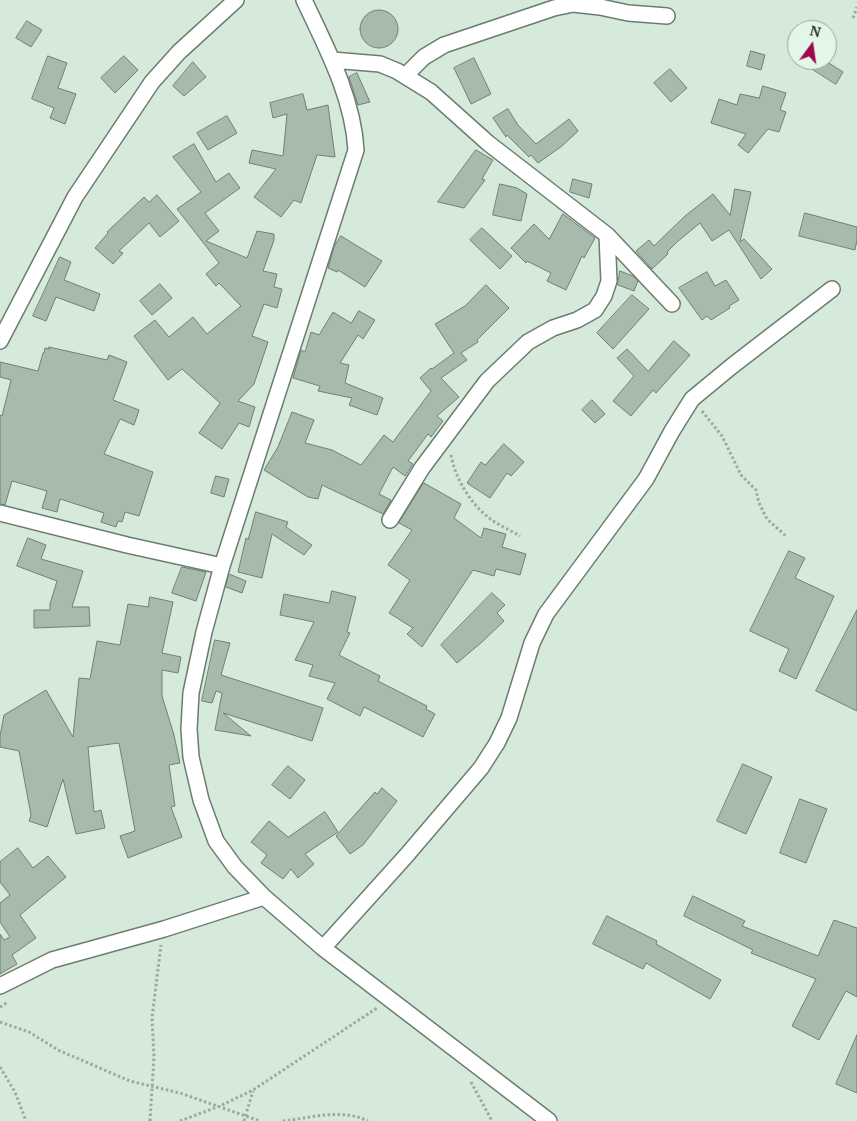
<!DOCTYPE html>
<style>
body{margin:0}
#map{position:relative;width:857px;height:1121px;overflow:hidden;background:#d6eadb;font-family:"PT Serif",serif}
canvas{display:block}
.north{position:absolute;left:787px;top:20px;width:50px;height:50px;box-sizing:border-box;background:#e3f7e8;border:1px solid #97a59a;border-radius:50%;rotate:14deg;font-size:14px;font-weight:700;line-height:20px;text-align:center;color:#242b26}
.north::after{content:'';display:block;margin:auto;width:18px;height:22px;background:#a0084d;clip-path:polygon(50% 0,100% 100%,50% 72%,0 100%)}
</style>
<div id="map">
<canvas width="857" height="1121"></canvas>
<div class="north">N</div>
</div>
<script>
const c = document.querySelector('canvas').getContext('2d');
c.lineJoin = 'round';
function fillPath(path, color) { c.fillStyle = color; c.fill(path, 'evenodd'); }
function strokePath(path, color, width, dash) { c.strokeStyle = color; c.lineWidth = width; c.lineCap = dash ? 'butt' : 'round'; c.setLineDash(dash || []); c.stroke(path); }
const building = new Path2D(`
 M360 29a19 19 0 1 1 38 0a19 19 0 1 1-38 0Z
 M 27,21 L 42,30 L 31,47 L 16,38 Z
 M 751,51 L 765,55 L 761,70 L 747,66 Z
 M 48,56 L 67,63 L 58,88 L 76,94 L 65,124 L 50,118 L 54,108 L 32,99 Z
 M 124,56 L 138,70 L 115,93 L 101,78 Z
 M 474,58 L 491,94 L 471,104 L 454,68 Z
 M 798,60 L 824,60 L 843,72 L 836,84 Z
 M 193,62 L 206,77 L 184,96 L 173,86 Z
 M 670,69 L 687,88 L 671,102 L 654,83 Z
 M 357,73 L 370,102 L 358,105 L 349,77 Z
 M 763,86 L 786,93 L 780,110 L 786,112 L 779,132 L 768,129 L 748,153 L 738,145 L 746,134 L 711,123 L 719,99 L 737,105 L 740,94 L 759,98 Z
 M 303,94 L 307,110 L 328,105 L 335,157 L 317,155 L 301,203 L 294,200 L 281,217 L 254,197 L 276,169 L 249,163 L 252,150 L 283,156 L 287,114 L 273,118 L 270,103 Z
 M 508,109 L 518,125 L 536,144 L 569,119 L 578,131 L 562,146 L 538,163 L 531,155 L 529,157 L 507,135 L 506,137 L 493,118 Z
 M 227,116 L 237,133 L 208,150 L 197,133 Z
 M 194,144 L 216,182 L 229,173 L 240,188 L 205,213 L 219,231 L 206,241 L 247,258 L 257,231 L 274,234 L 274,240 L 263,271 L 277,274 L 274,287 L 282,289 L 277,308 L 264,304 L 252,336 L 268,342 L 254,384 L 238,401 L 255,407 L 249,427 L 239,423 L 222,449 L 199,433 L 220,403 L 182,369 L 168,380 L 134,336 L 155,320 L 169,337 L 193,317 L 207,334 L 241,306 L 219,283 L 216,286 L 206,274 L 219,263 L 177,209 L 201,192 L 173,157 Z
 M 476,150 L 493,160 L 482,179 L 485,180 L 464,208 L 438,202 Z
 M 573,179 L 592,184 L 589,198 L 570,192 Z
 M 500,184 L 517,188 L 527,194 L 521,221 L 493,215 Z
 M 735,189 L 751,192 L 740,242 L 744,239 L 772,269 L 761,279 L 729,230 L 712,241 L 700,223 L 677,242 L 667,252 L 668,254 L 652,269 L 636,251 L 649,240 L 654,246 L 685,216 L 713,194 L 730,215 Z
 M 157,195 L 179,221 L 160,237 L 149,223 L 119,251 L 123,253 L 113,264 L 95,248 L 108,233 L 107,232 L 144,197 L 149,202 Z
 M 805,213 L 857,227 L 857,240 L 855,250 L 799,236 Z
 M 563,214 L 595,238 L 584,258 L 582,256 L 566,290 L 547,281 L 551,273 L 527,261 L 526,263 L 511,248 L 534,224 L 549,239 Z
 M 482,228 L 512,256 L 500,269 L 470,240 Z
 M 341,236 L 382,261 L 365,287 L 338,270 L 337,272 L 328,268 L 334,247 Z
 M 60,257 L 71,262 L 64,280 L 100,294 L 94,311 L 56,297 L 46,321 L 33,316 Z
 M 620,271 L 633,276 L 638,281 L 634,291 L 618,285 Z
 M 707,272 L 715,286 L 726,280 L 739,300 L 729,306 L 730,308 L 711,320 L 707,316 L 702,320 L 679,288 Z
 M 160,284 L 172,298 L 152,315 L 140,301 Z
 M 486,285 L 509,308 L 477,340 L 478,342 L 461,353 L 467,360 L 441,378 L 459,397 L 437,416 L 443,421 L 431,437 L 428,434 L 408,461 L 413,464 L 405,476 L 393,467 L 379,494 L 391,500 L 383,514 L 322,485 L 318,499 L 308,497 L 264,470 L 278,447 L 292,412 L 314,420 L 305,443 L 332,450 L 361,465 L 384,435 L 393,442 L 431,391 L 420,378 L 431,368 L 432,369 L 454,353 L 435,324 L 465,306 Z
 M 632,295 L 649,309 L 613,349 L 597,333 Z
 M 359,311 L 375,320 L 363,339 L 358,335 L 340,363 L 349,365 L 345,383 L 383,398 L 377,415 L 349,405 L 352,398 L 318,391 L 320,386 L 293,378 L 301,350 L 305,352 L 311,332 L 319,335 L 333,312 L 351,323 Z
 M 674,341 L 690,355 L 656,393 L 653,390 L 631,416 L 613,401 L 634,376 L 617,358 L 627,349 L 648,371 Z
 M 49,347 L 107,360 L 109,355 L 127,362 L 113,400 L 139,410 L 134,425 L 120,419 L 104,454 L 153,472 L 139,516 L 125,512 L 122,522 L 118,521 L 116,527 L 101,522 L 104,513 L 60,499 L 57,512 L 42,508 L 47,491 L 12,481 L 5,505 L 0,504 L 0,415 L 2,416 L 11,380 L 0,377 L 0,362 L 38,371 L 43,353 L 44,353 L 45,348 L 49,349 Z
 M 592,400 L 605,414 L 595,423 L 582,410 Z
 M 504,444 L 524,462 L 511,476 L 507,473 L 490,498 L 467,483 L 481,462 L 485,465 Z
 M 216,476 L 229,479 L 224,497 L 211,493 Z
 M 424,483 L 461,504 L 454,518 L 481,538 L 484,528 L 506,534 L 502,547 L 526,554 L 520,575 L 496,569 L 494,576 L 473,570 L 422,647 L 407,634 L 413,628 L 389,613 L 410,580 L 388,565 L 412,530 L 399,523 Z
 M 256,512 L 288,522 L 286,527 L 312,545 L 304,555 L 272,534 L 262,578 L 238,572 L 246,538 L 248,539 Z
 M 28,538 L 46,545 L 41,559 L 83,571 L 72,607 L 89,607 L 90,626 L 34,628 L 34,610 L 50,610 L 50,604 L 57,581 L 17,566 Z
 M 789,551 L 805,558 L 795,578 L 834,596 L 796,679 L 779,671 L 789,649 L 750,631 Z
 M 182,567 L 206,572 L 196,601 L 172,593 Z
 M 229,574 L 246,581 L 242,593 L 226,587 Z
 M 332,591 L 356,597 L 347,632 L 350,633 L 339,655 L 380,676 L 378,681 L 427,706 L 426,709 L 435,714 L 423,737 L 364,707 L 360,716 L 327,699 L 335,683 L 309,676 L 313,665 L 295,660 L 314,622 L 280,615 L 284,594 L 329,603 Z
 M 492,593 L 505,605 L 497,613 L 504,621 L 482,642 L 457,663 L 441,645 Z
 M 150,597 L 173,602 L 162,653 L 181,657 L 178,673 L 162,670 L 162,696 L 174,735 L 180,763 L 169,765 L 175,806 L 171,807 L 182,837 L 128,858 L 120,836 L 135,831 L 119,743 L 88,747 L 94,812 L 101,810 L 105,828 L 76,834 L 63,779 L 47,827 L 29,821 L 31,815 L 19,751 L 0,747 L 0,736 L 4,715 L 46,690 L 73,737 L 79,678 L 90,679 L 97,641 L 120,645 L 128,604 L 148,607 Z
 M 857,610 L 857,711 L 816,691 Z
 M 215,640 L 230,643 L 221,675 L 323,708 L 312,741 L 223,713 L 251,736 L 215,730 L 222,693 L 216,691 L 212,703 L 202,701 Z
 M 743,764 L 772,777 L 746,834 L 717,821 Z
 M 288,766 L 305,780 L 290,799 L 272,785 Z
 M 382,788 L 397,801 L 363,845 L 350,854 L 336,836 L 375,792 L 377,794 Z
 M 800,799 L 827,809 L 806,863 L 780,853 Z
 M 325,812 L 338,832 L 305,854 L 314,864 L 298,878 L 291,869 L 283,879 L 261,863 L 267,855 L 251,842 L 269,821 L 288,837 Z
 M 18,848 L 33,868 L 48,856 L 66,877 L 20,915 L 36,938 L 12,955 L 17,964 L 0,974 L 0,934 L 4,940 L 10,937 L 0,922 L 0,903 L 10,895 L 0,882 L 0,862 Z
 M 693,896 L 745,921 L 742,926 L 818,956 L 834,920 L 857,928 L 857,997 L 846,991 L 819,1040 L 792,1026 L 816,979 L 751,953 L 753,950 L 684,916 Z
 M 607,916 L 657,941 L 656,944 L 721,980 L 710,999 L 646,963 L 643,969 L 593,944 Z
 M 857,1035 L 857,1093 L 836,1084 Z`);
fillPath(building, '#a7baab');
strokePath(building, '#6f8173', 1);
const street = new Path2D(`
 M 304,0 C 326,47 353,97 356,150 L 222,566 L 204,632 L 191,693 L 189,729 L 191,757 L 201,800 L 216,841 L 235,867 L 264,897 L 323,948 L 549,1121
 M 332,60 L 380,64 L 397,71 L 431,92 L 488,143 L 607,235 L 609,281 L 604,296 L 595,310 L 577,320 L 553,328 L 528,342 L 487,381 L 422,468 L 390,520
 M 405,76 L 424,57 L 444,45 L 554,8 L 573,4 L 600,7 L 628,13 L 667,16
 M 607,235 L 672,304
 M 0,341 L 75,197 L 152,82 L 179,52 L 236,0
 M 0,513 L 127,545 L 222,566
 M 323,948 L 406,856 L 481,768 L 497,743 L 509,718 L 532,643 L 546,614 L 646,479 L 672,431 L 692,399 L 732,366 L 832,289
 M 0,986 L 52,960 L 164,929 L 264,897`);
strokePath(street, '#6c7d70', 18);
strokePath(new Path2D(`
 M 853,18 L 857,7
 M 702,411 L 722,436 L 741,475 L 756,490 L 759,503 L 767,519 L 787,537
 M 451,455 C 455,478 470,503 489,518 C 498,525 510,530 520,536
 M 0,1007 L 8,1002
 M 0,1022 L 29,1032 L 58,1050 L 130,1081 L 180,1093 L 260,1121
 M 0,1067 L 15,1092 L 26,1121
 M 471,1082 L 492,1121
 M 150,1121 L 154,1057 L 152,1018 L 161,945
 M 180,1121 L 220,1106 L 253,1090 L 377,1008
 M 244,1121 L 253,1091
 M 283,1121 C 310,1118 342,1108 368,1121`), '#9aaa9e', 3, [2.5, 2.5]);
strokePath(street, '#fff', 15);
</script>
